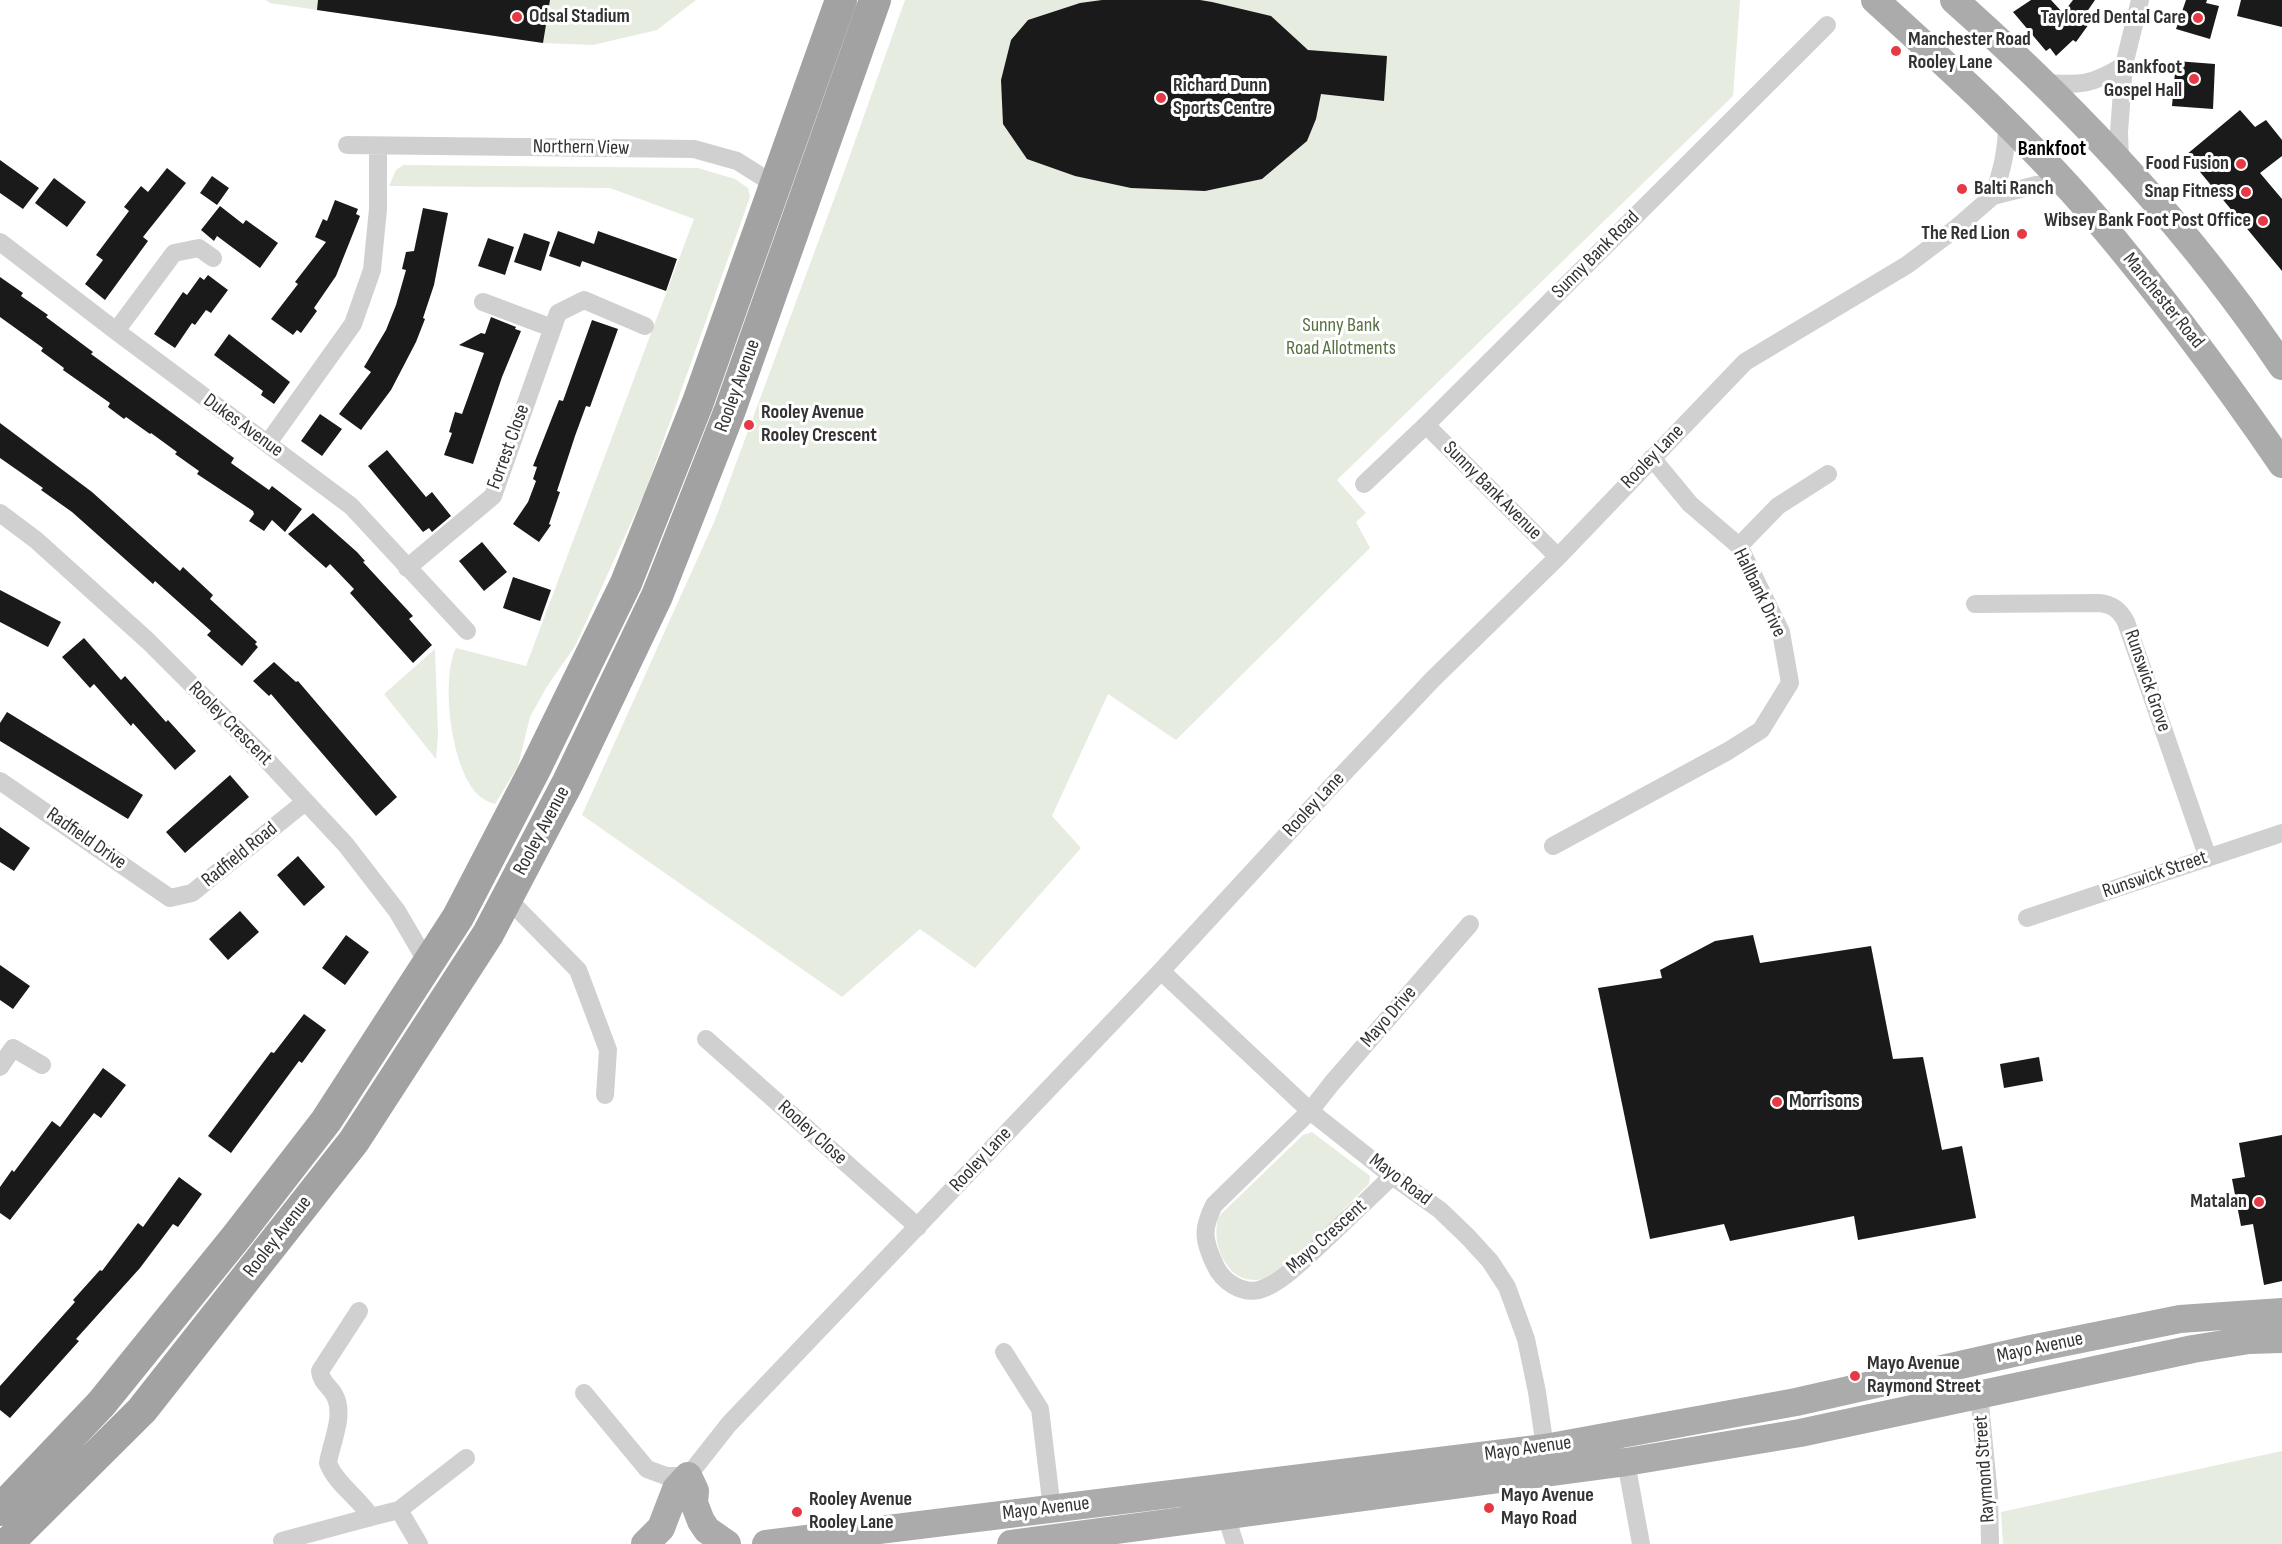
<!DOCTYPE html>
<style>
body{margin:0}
canvas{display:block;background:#fff}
</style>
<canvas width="2282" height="1544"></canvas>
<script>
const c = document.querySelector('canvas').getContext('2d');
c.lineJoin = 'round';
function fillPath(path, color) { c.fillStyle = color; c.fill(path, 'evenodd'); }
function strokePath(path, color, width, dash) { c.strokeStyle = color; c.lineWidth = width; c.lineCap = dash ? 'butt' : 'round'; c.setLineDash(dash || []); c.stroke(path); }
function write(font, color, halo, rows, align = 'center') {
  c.font = font + ' "Sofia Sans Condensed",sans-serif'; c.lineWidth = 6; c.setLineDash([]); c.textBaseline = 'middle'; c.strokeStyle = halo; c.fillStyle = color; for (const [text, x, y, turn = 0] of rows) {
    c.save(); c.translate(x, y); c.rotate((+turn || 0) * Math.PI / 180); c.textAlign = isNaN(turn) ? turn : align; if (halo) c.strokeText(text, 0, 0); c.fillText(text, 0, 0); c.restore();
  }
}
fillPath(new Path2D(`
 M 266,0 L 696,0 L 657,30 L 593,45 L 543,43 L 270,3 Z
 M 905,0 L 1740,0 L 1733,96 L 1337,480 L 1366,513 L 1356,522 L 1370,548 L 1176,740 L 1108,694 L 1052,816 L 1081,848 L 975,968 L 920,929 L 842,997 L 582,815 L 715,520 L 843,175 Z
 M 403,165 L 698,168 L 735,179 L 748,188 L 750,197 L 645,492 L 575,646 L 546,688 L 530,717 L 518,766 L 495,804 C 491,803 486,801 482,798 C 451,776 440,679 456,648 L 526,666 L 694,219 L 610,188 L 389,186 L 396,170 Z
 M 435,649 L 438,735 L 436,759 L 384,694 Z
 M 1312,1132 L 1370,1176 L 1369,1184 C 1349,1204 1330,1223 1310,1243 C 1298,1254 1287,1268 1272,1276 C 1258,1283 1240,1281 1230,1269 C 1217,1253 1214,1237 1218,1217 L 1303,1135 Z
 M 2282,1451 L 2282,1544 L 2003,1544 L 2001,1512 Z`), '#e6ecdf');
fillPath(new Path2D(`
 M 318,0 L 550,0 L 543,43 L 317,10 Z
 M 1102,0 L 1200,0 L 1212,2 L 1271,16 L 1308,50 L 1387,56 L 1384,101 L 1321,94 L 1316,119 L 1307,141 L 1262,179 L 1205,191 L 1131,188 L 1075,176 L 1027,159 L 1003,124 L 1001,80 L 1011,40 L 1028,20 L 1080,3 Z
 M 2031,0 L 2051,0 L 2063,13 L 2073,0 L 2095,0 L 2082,19 L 2089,24 L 2076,42 L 2073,40 L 2056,56 L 2050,48 L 2046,51 L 2013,12 Z
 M 2186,0 L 2207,0 L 2206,3 L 2219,6 L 2210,39 L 2176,29 Z
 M 2241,0 L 2282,0 L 2282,27 L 2237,16 Z
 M 2176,61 L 2215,64 L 2213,109 L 2172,106 Z
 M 2240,110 L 2255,127 L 2266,120 L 2282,140 L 2282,156 L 2260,173 L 2282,199 L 2282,271 L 2186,155 Z
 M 0,160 L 39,188 L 23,209 L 0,193 Z
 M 167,168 L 186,183 L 143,237 L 148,241 L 105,300 L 85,284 L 103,260 L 96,255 L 129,211 L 124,207 L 141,186 L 148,192 Z
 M 212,176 L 229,188 L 217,205 L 200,193 Z
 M 54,178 L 86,202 L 67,227 L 35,203 Z
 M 335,200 L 358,209 L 356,214 L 360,216 L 336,276 L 314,308 L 317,311 L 301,333 L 297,330 L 293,335 L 271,319 L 298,284 L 295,282 L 326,242 L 315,237 L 323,219 L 327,221 Z
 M 220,206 L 243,224 L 246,220 L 278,243 L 260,268 L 217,236 L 214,241 L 201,230 Z
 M 423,208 L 448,213 L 434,285 L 423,318 L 425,319 L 416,342 L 391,390 L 361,430 L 339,414 L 371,372 L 364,367 L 386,330 L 396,305 L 406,270 L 402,269 L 406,252 L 414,251 Z
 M 558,231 L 594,244 L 598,231 L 677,259 L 666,291 L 582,261 L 580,267 L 549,256 Z
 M 524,233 L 550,242 L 541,271 L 514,262 Z
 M 488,238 L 514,247 L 505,275 L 478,266 Z
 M 208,275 L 228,290 L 211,313 L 206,310 L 195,325 L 192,323 L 175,348 L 154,334 L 183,292 L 187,295 L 200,277 L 204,280 Z
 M 0,277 L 23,293 L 21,296 L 48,315 L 46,317 L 93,352 L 91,354 L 234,458 L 231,463 L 269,490 L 272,486 L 302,509 L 285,532 L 272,520 L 264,531 L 249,521 L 254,514 L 253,511 L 197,474 L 199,471 L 175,454 L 177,452 L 151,433 L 150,434 L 126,417 L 124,419 L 108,407 L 110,403 L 63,370 L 64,368 L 41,351 L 43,348 L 0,317 Z
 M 491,317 L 516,327 L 515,329 L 521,331 L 502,377 L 473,464 L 444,455 L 452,433 L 449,432 L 455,412 L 462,414 L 484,353 L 459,345 L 481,333 L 485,334 Z
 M 592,320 L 618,329 L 590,407 L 586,406 L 575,436 L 557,491 L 560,492 L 549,524 L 551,525 L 539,542 L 513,524 L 528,502 L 536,481 L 533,479 L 537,467 L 533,466 L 559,400 L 563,401 Z
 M 229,334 L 290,382 L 274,404 L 261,395 L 263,391 L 214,355 Z
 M 320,414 L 342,429 L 322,456 L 301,441 Z
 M 0,423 L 92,492 L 180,571 L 183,567 L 213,595 L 210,599 L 257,642 L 255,644 L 258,647 L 242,666 L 207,635 L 211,631 L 155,581 L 153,584 L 72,512 L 41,490 L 43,488 L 0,458 Z
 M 387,450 L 426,497 L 432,492 L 451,516 L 432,532 L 429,528 L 423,532 L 368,466 Z
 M 313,513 L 357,552 L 365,561 L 363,562 L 413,616 L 409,619 L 432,645 L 413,663 L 350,593 L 354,589 L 330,564 L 326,568 L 288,534 Z
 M 482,542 L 507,572 L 484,591 L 459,561 Z
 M 513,577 L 551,590 L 540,621 L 503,608 Z
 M 0,590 L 61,622 L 48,647 L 0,622 Z
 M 84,638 L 121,680 L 125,676 L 166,722 L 168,720 L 196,751 L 175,770 L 133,723 L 131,726 L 94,684 L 90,688 L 62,657 Z
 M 274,662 L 296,682 L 298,681 L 397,797 L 376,816 L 271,694 L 269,696 L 253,681 Z
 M 7,712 L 143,795 L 128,819 L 0,741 L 0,723 Z
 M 230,775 L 249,797 L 185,853 L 166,832 Z
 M 0,827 L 30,848 L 14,871 L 0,862 Z
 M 298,856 L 325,887 L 304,906 L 277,875 Z
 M 240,911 L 259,932 L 228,960 L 209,939 Z
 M 346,935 L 369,952 L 345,985 L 322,968 Z
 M 1753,935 L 1760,963 L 1871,946 L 1893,1059 L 1923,1057 L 1942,1150 L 1962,1146 L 1976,1218 L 1858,1240 L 1854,1216 L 1730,1241 L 1724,1224 L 1650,1239 L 1598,988 L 1662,978 L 1660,970 L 1715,941 Z
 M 0,965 L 30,986 L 13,1009 L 0,1000 Z
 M 304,1014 L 326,1030 L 302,1063 L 299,1061 L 231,1153 L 208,1136 L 271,1052 L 274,1053 Z
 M 2039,1057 L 2043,1081 L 2004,1088 L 2000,1064 Z
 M 103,1068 L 126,1085 L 101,1118 L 94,1113 L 10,1220 L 0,1213 L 0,1187 L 12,1170 L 14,1172 L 52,1121 L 60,1127 Z
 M 2282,1135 L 2282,1281 L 2264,1285 L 2253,1224 L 2241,1226 L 2232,1179 L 2245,1177 L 2239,1143 Z
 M 179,1177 L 202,1194 L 178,1227 L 173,1224 L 140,1268 L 76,1339 L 79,1341 L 10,1418 L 0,1410 L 0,1386 L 75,1302 L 73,1300 L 100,1270 L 102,1271 L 138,1223 L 143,1227 Z`), '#1a1a1a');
strokePath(new Path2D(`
 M 2042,83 C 2080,85 2091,86 2124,65
 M 347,145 L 694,149 L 737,161 L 775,185
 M 2120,162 L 2119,132 L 2124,65 L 2140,0
 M 1993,196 C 2002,171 2007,150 2007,123
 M 0,242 L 116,331 L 351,506 L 467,631
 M 483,302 L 552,328
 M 116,331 L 174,253 L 199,248 L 213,258
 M 1426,425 L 1558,557
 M 268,443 L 353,324 L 372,270 L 378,209 L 378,146
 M 1364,484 L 1426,425 L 1827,25
 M 0,513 L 36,540 L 148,641 L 265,758 L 346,845 L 397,911 L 428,964
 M 1739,546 L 1778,506 L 1828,474
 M 407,568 L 493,496 L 558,313 L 584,300 L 645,326
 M 1975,604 L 2099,603 C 2112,604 2120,610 2126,622 L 2208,858
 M 0,781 L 170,898 L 192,893 L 305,802
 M 1553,846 L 1728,751 L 1761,730 L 1790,683 L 1781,632 L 1739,546 L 1690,504 L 1652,458
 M 507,898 L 578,970 L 608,1050 L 605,1095
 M 2027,918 L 2282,833
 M 1161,971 L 1310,1111 L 1392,1176 L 1440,1210 L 1468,1237 L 1490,1261 L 1507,1287 L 1526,1339 L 1537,1392 L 1545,1448
 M 706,1039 L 918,1227
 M 0,1067 L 13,1048 L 42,1065
 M 1392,1176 C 1369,1199 1345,1221 1322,1243 C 1305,1258 1281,1284 1259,1290 C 1241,1294 1222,1281 1215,1265 C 1203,1240 1202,1229 1214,1205 L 1310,1111 L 1332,1083 L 1470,924
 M 359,1311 L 320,1371 C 321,1383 330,1386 335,1396 C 345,1416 331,1443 328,1463 C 336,1484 359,1498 371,1517 L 399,1510 L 419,1544
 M 1004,1352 L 1040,1409 L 1052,1509
 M 584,1393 L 647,1469 L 666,1476 L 688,1476 L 729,1424 L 1161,971 L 1325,793 L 1433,679 L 1558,557 L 1745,362 L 1907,265 L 1955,229 L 1993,196 L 2036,185 L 2064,184
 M 1979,1394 L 1989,1496 L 1990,1544
 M 1626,1462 L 1641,1544
 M 399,1510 L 466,1458
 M 1226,1516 L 1235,1544
 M 282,1541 L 371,1517`), '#d0d0d0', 18);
strokePath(new Path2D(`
 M 1875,0 C 1951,69 2028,139 2095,217 C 2162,296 2223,378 2282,464
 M 1954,0 C 2076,108 2191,230 2282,366
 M 645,1544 L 661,1528 L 676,1489 L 688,1476 L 695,1491 L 694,1503 L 701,1521 L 707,1530 L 727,1544
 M 766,1544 L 1545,1448 L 1796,1402 L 2031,1349 L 2180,1319 L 2282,1312
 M 1011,1544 L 1626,1462 L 1800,1433 L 2193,1349 L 2249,1340 L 2282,1339`), '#ababab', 28);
strokePath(new Path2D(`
 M 0,1510 L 101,1404 L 237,1236 L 326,1121 L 458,917 L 536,767 L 626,583 L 698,402 L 841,0
 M 7,1544 L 142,1410 L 354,1141 L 488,934 L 568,782 L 657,596 L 730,410 L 875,0`), '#a2a2a2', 32);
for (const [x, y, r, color] of [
 [517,17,6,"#e63946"],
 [2198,18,6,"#e63946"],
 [1896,51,6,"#e63946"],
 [2194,79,6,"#e63946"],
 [1161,98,6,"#e63946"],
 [2241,164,6,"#e63946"],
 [1962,189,6,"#e63946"],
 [2246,192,6,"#e63946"],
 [2263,221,6,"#e63946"],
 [2022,234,6,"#e63946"],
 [749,425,6,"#e63946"],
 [1777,1102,6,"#e63946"],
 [2259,1202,6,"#e63946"],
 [1855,1376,6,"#e63946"],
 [1489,1508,6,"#e63946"],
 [797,1512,6,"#e63946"]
]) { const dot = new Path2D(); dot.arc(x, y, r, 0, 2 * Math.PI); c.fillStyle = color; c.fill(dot); strokePath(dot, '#fff', 2); }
write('bold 20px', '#333', '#fff', [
 ["Odsal Stadium",529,17],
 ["Taylored Dental Care",2186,18,"right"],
 ["Manchester Road",1908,40],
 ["Rooley Lane",1908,63],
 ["Bankfoot",2182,68,"right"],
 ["Gospel Hall",2182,91,"right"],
 ["Richard Dunn",1173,86],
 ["Sports Centre",1173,109],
 ["Food Fusion",2229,164,"right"],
 ["Balti Ranch",1974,189],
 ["Snap Fitness",2234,192,"right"],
 ["Wibsey Bank Foot Post Office",2251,221,"right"],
 ["The Red Lion",2010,234,"right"],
 ["Rooley Avenue",761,413],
 ["Rooley Crescent",761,436],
 ["Morrisons",1789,1102],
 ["Matalan",2247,1202,"right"],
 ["Mayo Avenue",1867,1364],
 ["Raymond Street",1867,1387],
 ["Mayo Avenue",1501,1496],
 ["Mayo Road",1501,1519],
 ["Rooley Avenue",809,1500],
 ["Rooley Lane",809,1523]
], 'left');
write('20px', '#333', '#fff', [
 ["Northern View",581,148,1],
 ["Sunny Bank Road",1596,255,-45],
 ["Manchester Road",2163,301,51],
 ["Rooley Avenue",738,386,-70],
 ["Dukes Avenue",243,426,36],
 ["Forrest Close",509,447,-70],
 ["Rooley Lane",1653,457,-46],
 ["Sunny Bank Avenue",1492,491,45],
 ["Hallbank Drive",1759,593,64],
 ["Runswick Grove",2147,681,71],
 ["Rooley Crescent",230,724,45],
 ["Rooley Lane",1314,805,-47],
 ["Rooley Avenue",542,831,-62],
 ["Radfield Drive",86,839,35],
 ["Radfield Road",240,855,-39],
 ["Runswick Street",2155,875,-19],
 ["Mayo Drive",1389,1017,-49],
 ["Rooley Close",812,1133,42],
 ["Rooley Lane",981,1160,-47],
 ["Mayo Road",1400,1180,37],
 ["Rooley Avenue",278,1237,-52],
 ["Mayo Crescent",1327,1237,-42],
 ["Mayo Avenue",2040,1348,-12],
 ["Mayo Avenue",1528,1449,-8],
 ["Raymond Street",1985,1469,-94],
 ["Mayo Avenue",1046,1509,-7]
]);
write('20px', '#56703f', '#fff', [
 ["Sunny Bank",1341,326],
 ["Road Allotments",1341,349]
]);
write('bold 21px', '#000', '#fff', [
 ["Bankfoot",2052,150]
]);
</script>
